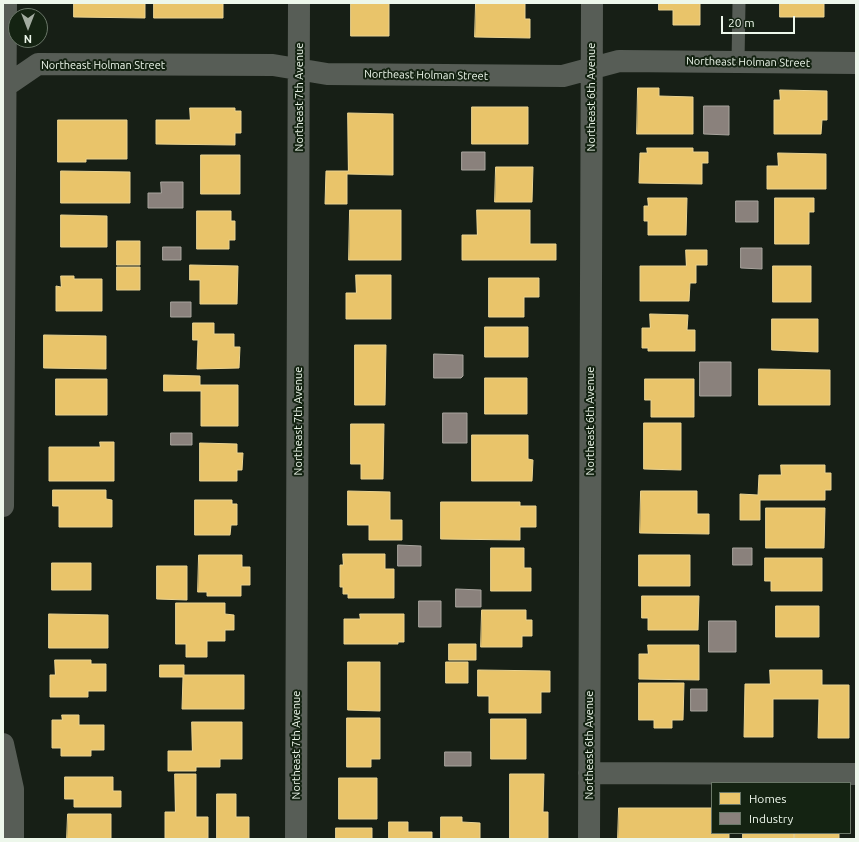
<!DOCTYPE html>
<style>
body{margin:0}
#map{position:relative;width:859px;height:842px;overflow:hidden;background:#171f16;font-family:Ubuntu,sans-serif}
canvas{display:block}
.frame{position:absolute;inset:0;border:4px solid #edf7eb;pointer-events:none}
.legend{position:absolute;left:711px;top:782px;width:140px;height:52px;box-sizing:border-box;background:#142312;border:1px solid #6b7869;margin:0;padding:5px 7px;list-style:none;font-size:12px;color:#edf7eb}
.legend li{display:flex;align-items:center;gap:8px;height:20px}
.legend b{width:20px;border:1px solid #6b7869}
.north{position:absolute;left:8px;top:8px;width:40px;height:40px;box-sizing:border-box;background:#142312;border:1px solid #6b7869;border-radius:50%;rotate:180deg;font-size:11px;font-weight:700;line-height:16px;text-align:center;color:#edf7eb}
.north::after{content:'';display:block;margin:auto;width:14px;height:18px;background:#a2aba0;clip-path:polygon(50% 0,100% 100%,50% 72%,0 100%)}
.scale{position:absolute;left:721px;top:16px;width:74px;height:18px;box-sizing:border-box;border:2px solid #edf7eb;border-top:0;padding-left:5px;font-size:12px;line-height:14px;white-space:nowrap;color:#edf7eb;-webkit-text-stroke:3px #142312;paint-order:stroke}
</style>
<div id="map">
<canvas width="859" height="842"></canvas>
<div class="frame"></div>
<ul class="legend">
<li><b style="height:11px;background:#e9c46a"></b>Homes</li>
<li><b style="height:11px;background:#8a817c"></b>Industry</li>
</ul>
<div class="north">N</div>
<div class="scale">20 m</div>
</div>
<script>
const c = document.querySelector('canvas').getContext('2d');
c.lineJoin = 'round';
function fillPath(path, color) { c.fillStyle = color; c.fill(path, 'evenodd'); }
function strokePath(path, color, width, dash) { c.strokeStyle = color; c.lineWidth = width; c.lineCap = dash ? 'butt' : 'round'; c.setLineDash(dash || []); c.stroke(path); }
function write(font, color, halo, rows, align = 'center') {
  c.font = font + ' Ubuntu,sans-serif'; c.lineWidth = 4; c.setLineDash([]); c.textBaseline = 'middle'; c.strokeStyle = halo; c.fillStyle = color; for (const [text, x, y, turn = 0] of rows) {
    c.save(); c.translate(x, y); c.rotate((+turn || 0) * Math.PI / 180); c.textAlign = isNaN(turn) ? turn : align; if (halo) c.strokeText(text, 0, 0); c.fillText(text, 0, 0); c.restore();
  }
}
const homes = new Path2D(`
 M 74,3 L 145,3 L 145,18 L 74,17 Z
 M 154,3 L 223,3 L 223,18 L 154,18 Z
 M 351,3 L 389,3 L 389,36 L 351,36 Z
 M 476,3 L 525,3 L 525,19 L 530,19 L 530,38 L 475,37 Z
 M 659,3 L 700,3 L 700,25 L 673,25 L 673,10 L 659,10 Z
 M 780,3 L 824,3 L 824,17 L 780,17 Z
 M 638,88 L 659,88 L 659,96 L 693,97 L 693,134 L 637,134 Z
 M 780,90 L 827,91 L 827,120 L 822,120 L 821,134 L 774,134 L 774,100 L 780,100 Z
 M 472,107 L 528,107 L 528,144 L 472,144 Z
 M 190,108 L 235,108 L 235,111 L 241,111 L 241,133 L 235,133 L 235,145 L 156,144 L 156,120 L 190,120 Z
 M 348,113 L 393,114 L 393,175 L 347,174 L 347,204 L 325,204 L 326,171 L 348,171 Z
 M 58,120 L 127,120 L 127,159 L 86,159 L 86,162 L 58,162 Z
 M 647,148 L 693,148 L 693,152 L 708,152 L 708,163 L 702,163 L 702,184 L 639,183 L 640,153 L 647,153 Z
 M 778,153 L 826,154 L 826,189 L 767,189 L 767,166 L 778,166 Z
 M 201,155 L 240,155 L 240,194 L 201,194 Z
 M 496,167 L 533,167 L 532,202 L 495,202 Z
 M 61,171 L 130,172 L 130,203 L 61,203 Z
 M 648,198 L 687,198 L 686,235 L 648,235 L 648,221 L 644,221 L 644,206 L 648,206 Z
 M 775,198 L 814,198 L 814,212 L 809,212 L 809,244 L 775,244 Z
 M 350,210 L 401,210 L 401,260 L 349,260 Z
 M 477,210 L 530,210 L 530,244 L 556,244 L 556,260 L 462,260 L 462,235 L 477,235 Z
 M 197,211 L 231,211 L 231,221 L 235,221 L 235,240 L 229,240 L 229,249 L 197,249 Z
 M 61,215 L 107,216 L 107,247 L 61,247 Z
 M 117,241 L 140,241 L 140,265 L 117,265 Z
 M 686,250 L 707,250 L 707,265 L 696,265 L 696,283 L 690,283 L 689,301 L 640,301 L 640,266 L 686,266 Z
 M 190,265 L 238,266 L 237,304 L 200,304 L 200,280 L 190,280 Z
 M 773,266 L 811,266 L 811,302 L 773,302 Z
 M 117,267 L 140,267 L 140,290 L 117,290 Z
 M 356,275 L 391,275 L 391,319 L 346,319 L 346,293 L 356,293 Z
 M 61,276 L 74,276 L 74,279 L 102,279 L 102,311 L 56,311 L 56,286 L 61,287 Z
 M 489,278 L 539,278 L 539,297 L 524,297 L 524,317 L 489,317 Z
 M 650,314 L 688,315 L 687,330 L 695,330 L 695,351 L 648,351 L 648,348 L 642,348 L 642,328 L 650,328 Z
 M 772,319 L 818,319 L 818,352 L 772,350 Z
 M 193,323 L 214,323 L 214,334 L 234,334 L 234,347 L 240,347 L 239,368 L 197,369 L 198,340 L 193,340 Z
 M 485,327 L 528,327 L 528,357 L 485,357 Z
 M 44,335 L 106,336 L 106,369 L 44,368 Z
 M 355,345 L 386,345 L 385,405 L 355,405 Z
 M 759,369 L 830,370 L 830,405 L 759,405 Z
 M 164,375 L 200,376 L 200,385 L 238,385 L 238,426 L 201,426 L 201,391 L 164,391 Z
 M 485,378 L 527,378 L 527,414 L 485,414 Z
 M 56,379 L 107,379 L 107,415 L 56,415 Z
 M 645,379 L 694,379 L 694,417 L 651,417 L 651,400 L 645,400 Z
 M 644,423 L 681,423 L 681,470 L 644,469 Z
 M 351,424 L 384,424 L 383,479 L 361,479 L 361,464 L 351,464 Z
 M 472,435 L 528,435 L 528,459 L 533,460 L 532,481 L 472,481 Z
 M 100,442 L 114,442 L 114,481 L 49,481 L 49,447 L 100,447 Z
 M 200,443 L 237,444 L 237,453 L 243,453 L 242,470 L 237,470 L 237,481 L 200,481 Z
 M 781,465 L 825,465 L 825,473 L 831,473 L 831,490 L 825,490 L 825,500 L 760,500 L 760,520 L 740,520 L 740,494 L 758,495 L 759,475 L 781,475 Z
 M 53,490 L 106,490 L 106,499 L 112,500 L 112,527 L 59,527 L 59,506 L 53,506 Z
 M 348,491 L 390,492 L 390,520 L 402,520 L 402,540 L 369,540 L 369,525 L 348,525 Z
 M 641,491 L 697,491 L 697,514 L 709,514 L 709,534 L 640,533 Z
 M 195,500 L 232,500 L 232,504 L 237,504 L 237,525 L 231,525 L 230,535 L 195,535 Z
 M 441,502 L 520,502 L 520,506 L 536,506 L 536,527 L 520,527 L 520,540 L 441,539 Z
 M 766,508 L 825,508 L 824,548 L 766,548 Z
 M 491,548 L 524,548 L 524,568 L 531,568 L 531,591 L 491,591 Z
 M 343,554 L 385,554 L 385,569 L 394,569 L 394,598 L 348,598 L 348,594 L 343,594 L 343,587 L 340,587 L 340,565 L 343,565 Z
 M 199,555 L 242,555 L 242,567 L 250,567 L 250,585 L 241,585 L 241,596 L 207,596 L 207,592 L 198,592 Z
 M 639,555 L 690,555 L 690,586 L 639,586 Z
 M 765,558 L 822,558 L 822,591 L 771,591 L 771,581 L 765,581 Z
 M 52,563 L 91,563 L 91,590 L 52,590 Z
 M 157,566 L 187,566 L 187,600 L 157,599 Z
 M 642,596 L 699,596 L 698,630 L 648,630 L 648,618 L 642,618 Z
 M 176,603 L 225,603 L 225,614 L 234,615 L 234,630 L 225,630 L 225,641 L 207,641 L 207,657 L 186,657 L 186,644 L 176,644 Z
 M 776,606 L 819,606 L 819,637 L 776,637 Z
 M 482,610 L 526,610 L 526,620 L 532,620 L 532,636 L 522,636 L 522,647 L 481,647 Z
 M 49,614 L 108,615 L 108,648 L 49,648 Z
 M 360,614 L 404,614 L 404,642 L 398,642 L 398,644 L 344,644 L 344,619 L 360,619 Z
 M 449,644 L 476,644 L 476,660 L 449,660 Z
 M 648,645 L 699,645 L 699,680 L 639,679 L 639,654 L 648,654 Z
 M 55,660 L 91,660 L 91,664 L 106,664 L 106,691 L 88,691 L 88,697 L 50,697 L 50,675 L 55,675 Z
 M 348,662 L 380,662 L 380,711 L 348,710 Z
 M 446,662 L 468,662 L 468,683 L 446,683 Z
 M 160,665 L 184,665 L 184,675 L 244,675 L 244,709 L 182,709 L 183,677 L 160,677 Z
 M 478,670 L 550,671 L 550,692 L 541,692 L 541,713 L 489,713 L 489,696 L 478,696 Z
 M 770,670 L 822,670 L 822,685 L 849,685 L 849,738 L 818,738 L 819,699 L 773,699 L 773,737 L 744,737 L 745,684 L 770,684 Z
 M 639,683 L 684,683 L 683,720 L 672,720 L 672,728 L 654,728 L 654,720 L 639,720 Z
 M 62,715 L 79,715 L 79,725 L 104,725 L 104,750 L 91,750 L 91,756 L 61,756 L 61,748 L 52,748 L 52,720 L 62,720 Z
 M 347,718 L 380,718 L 380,759 L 371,759 L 371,767 L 347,767 Z
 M 491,719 L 526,719 L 526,759 L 491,759 Z
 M 192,722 L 242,722 L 242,759 L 220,759 L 220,767 L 196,767 L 196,771 L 168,771 L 168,751 L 192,751 Z
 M 175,774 L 196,774 L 196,817 L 208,817 L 208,839 L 165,839 L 165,812 L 175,812 Z
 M 510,774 L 544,774 L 543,812 L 548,812 L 548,839 L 510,839 Z
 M 65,777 L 113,777 L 113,791 L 121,791 L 121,807 L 74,807 L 74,799 L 65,799 Z
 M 339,778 L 377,778 L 377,819 L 339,819 Z
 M 217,794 L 236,794 L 236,817 L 249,817 L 249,839 L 217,839 Z
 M 619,808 L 712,808 L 712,833 L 729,833 L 729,839 L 618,839 Z
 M 68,814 L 111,814 L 111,839 L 67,839 Z
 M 441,817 L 462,817 L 462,822 L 480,823 L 480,839 L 441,839 Z
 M 389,822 L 408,822 L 408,832 L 432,832 L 432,839 L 389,839 Z
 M 336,828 L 372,828 L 372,839 L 336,839 Z
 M 743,833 L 794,833 L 794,839 L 743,839 Z
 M 795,833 L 839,833 L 839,839 L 795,839 Z`);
fillPath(homes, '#e9c46a');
strokePath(homes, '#ead391', 1);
const industry = new Path2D(`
 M 704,106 L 729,106 L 729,135 L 704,134 Z
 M 462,152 L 485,152 L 485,170 L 462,170 Z
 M 161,182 L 183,182 L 183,208 L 148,208 L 148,193 L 161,193 Z
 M 736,201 L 758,201 L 758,222 L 736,222 Z
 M 163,247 L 181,247 L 181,260 L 163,260 Z
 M 741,248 L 762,248 L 762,269 L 741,268 Z
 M 171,302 L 191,302 L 191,317 L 171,317 Z
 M 434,354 L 463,355 L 463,376 L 461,378 L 434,378 Z
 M 700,362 L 731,362 L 731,396 L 700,396 Z
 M 443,413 L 467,413 L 467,443 L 443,443 Z
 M 171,433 L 192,433 L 192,445 L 171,445 Z
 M 398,545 L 421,546 L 421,566 L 398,566 Z
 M 733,548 L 752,548 L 752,565 L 733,565 Z
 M 456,589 L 481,590 L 481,607 L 456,607 Z
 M 419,601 L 441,601 L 441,627 L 419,627 Z
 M 709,621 L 736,621 L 736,652 L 709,652 Z
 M 691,689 L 707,689 L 707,711 L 691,711 Z
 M 445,752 L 471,752 L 471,766 L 445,766 Z`);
fillPath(industry, '#8a817c');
strokePath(industry, '#a8a49d', 1);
strokePath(new Path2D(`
 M 738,62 L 739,3`), '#575d56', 13);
strokePath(new Path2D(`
 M 3,88 L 38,64 L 273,65 L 327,74 L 563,76 L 619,61 L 856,63
 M 3,506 L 6,3
 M 3,744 L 13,789 L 13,839
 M 589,773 L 856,774
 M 296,839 L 299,3
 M 589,839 L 592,3`), '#575d56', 22);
write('11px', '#edf7eb', '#142312', [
 ["Northeast Holman Street",748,62,1],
 ["Northeast Holman Street",103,65],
 ["Northeast Holman Street",426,75,1],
 ["Northeast 7th Avenue",299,97,-90],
 ["Northeast 6th Avenue",591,97,-90],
 ["Northeast 7th Avenue",298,421,-90],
 ["Northeast 6th Avenue",590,421,-90],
 ["Northeast 7th Avenue",296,745,-90],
 ["Northeast 6th Avenue",589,745,-90]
]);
</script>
